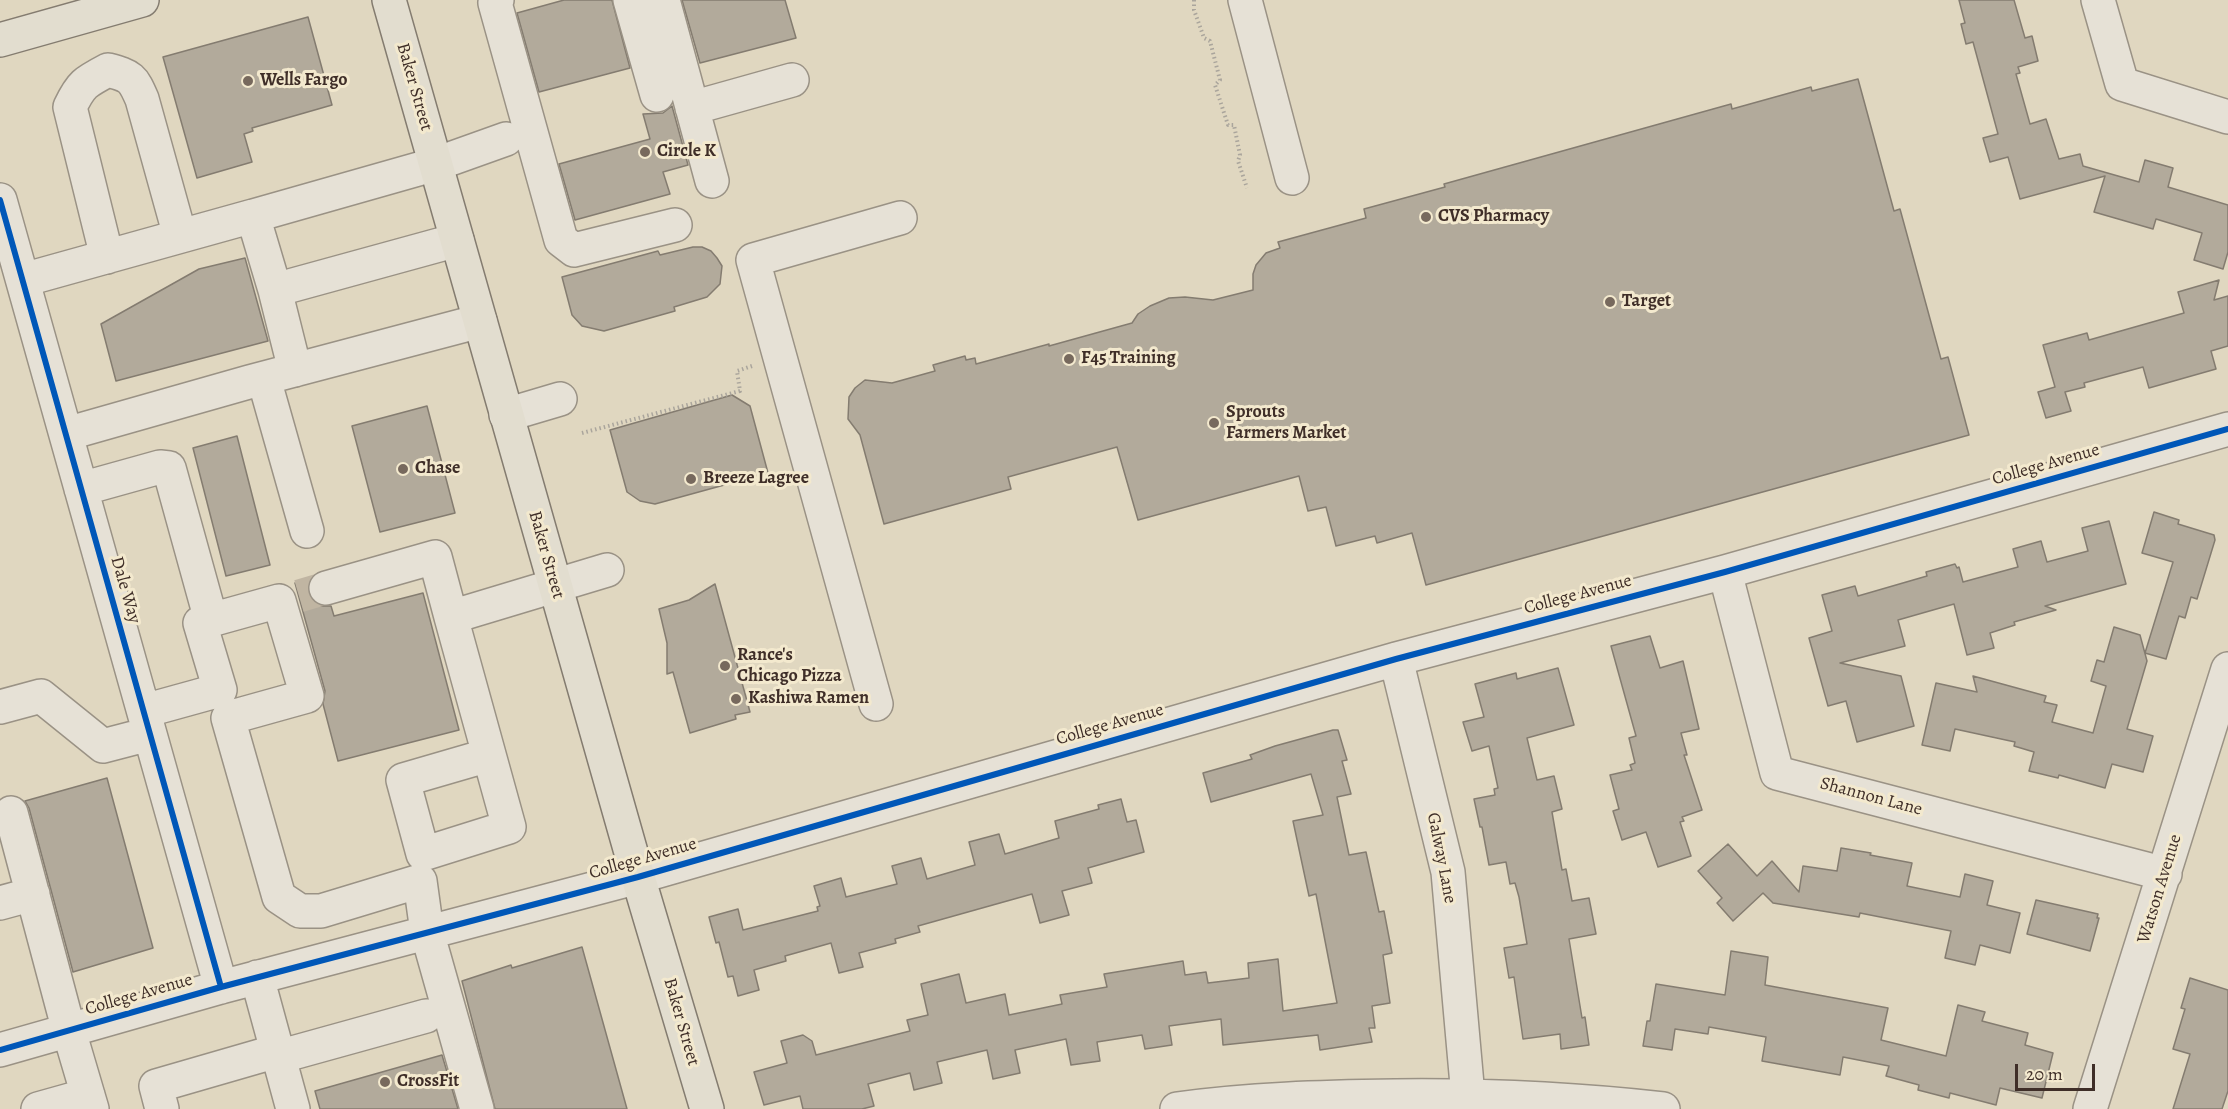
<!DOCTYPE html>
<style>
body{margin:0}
#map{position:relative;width:2228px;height:1109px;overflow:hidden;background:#e0d7c0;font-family:Alegreya,serif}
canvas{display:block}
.scale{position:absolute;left:2015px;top:1064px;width:80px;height:27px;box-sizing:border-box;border:3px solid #3f2e28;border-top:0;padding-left:8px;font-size:18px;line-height:21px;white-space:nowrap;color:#3f2e28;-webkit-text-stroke:4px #f3e9ce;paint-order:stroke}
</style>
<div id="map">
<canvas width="2228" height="1109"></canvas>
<div class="scale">20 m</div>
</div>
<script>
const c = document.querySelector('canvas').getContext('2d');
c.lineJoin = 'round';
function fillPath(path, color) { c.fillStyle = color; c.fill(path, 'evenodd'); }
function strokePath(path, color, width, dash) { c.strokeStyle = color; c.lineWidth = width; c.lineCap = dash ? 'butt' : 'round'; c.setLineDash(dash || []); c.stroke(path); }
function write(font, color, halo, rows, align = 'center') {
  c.font = font + ' Alegreya,serif'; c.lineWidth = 6; c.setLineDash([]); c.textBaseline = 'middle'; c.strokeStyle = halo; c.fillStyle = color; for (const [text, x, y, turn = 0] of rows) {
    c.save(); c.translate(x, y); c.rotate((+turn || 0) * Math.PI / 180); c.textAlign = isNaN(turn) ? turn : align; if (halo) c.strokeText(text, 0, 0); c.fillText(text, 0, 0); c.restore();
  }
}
const building = new Path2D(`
 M 564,0 L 612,0 L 630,68 L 539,92 L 517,13 Z
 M 682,0 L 785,0 L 796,38 L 700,63 Z
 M 1959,0 L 2014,0 L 2025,38 L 2032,36 L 2038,61 L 2018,67 L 2020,73 L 2016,74 L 2030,124 L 2046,119 L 2059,159 L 2080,154 L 2083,166 L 2139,182 L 2145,160 L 2173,168 L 2168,187 L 2228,205 L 2228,252 L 2223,269 L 2194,260 L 2202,233 L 2156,219 L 2153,229 L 2094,212 L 2105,176 L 2020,199 L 2008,157 L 1990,162 L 1983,138 L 1998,134 L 1973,42 L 1966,44 L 1961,24 L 1965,23 Z
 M 308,17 L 332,105 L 252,128 L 253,131 L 244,134 L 252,162 L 197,178 L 163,57 Z
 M 1858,79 L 1894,211 L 1900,209 L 1941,359 L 1948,357 L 1969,435 L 1426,585 L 1412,533 L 1377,543 L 1375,536 L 1336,546 L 1326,507 L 1308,511 L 1299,476 L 1138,520 L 1117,447 L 1008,477 L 1011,489 L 884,524 L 860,435 L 848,419 L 849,397 L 855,388 L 865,380 L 892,383 L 935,371 L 933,365 L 965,356 L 966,360 L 975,358 L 976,364 L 1049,344 L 1049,346 L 1132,323 L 1138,314 L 1150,306 L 1169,298 L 1185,297 L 1213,300 L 1253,290 L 1253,274 L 1256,265 L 1266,253 L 1280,248 L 1278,242 L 1366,218 L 1364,209 L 1445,187 L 1444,184 L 1731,104 L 1732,109 L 1811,87 L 1812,91 Z
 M 672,106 L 688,165 L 663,172 L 670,194 L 575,220 L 559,164 L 650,139 L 643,114 L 663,113 Z
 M 693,247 L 702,247 L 711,251 L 717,258 L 722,266 L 720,284 L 707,297 L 674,307 L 675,311 L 604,331 L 582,326 L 572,315 L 562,277 L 658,251 L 660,255 Z
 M 245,258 L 268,341 L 116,381 L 101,324 L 199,269 Z
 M 2219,280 L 2214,300 L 2228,296 L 2228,346 L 2211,351 L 2216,369 L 2149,388 L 2143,367 L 2084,383 L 2085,387 L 2065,392 L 2071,411 L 2046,418 L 2038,392 L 2055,387 L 2043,345 L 2087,333 L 2089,340 L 2184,313 L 2178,292 Z
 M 732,395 L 750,406 L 768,473 L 655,504 L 640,501 L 627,492 L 610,430 Z
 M 427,406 L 455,513 L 380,532 L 352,426 Z
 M 237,436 L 270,565 L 226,576 L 193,448 Z
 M 2154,512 L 2179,520 L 2178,524 L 2214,535 L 2215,540 L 2197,599 L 2191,597 L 2185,618 L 2179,616 L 2166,659 L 2145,653 L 2173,562 L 2142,553 Z
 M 2109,521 L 2126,584 L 2045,606 L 2056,610 L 2014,622 L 2015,625 L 1990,633 L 1994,648 L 1967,655 L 1954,604 L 1898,620 L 1905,646 L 1840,663 L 1901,676 L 1914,726 L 1857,742 L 1846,701 L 1828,706 L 1809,638 L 1832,631 L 1822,595 L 1855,586 L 1858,596 L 1927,576 L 1926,572 L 1955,564 L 1957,568 L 1959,567 L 1963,582 L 2018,567 L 2013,549 L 2041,541 L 2047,562 L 2088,551 L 2082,528 Z
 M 311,578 L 308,584 L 308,593 L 313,601 L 321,606 L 331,606 L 334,616 L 423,593 L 459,730 L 338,761 L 323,704 L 325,691 L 295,583 Z
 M 715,584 L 750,712 L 735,715 L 736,719 L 690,733 L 673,672 L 667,674 L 667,643 L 659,609 L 689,600 Z
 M 2114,627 L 2140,635 L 2147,661 L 2127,729 L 2153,736 L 2143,772 L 2112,764 L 2105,788 L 2059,775 L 2058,778 L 2029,771 L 2034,752 L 2014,746 L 2015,742 L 1955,729 L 1950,751 L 1922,745 L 1936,683 L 1977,692 L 1973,676 L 2046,696 L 2044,702 L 2057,705 L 2052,722 L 2093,733 L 2106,686 L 2091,681 L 2097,660 L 2104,662 Z
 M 1650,636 L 1660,668 L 1683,661 L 1699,729 L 1681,733 L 1687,755 L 1684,755 L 1702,810 L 1682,817 L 1684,821 L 1680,822 L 1691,856 L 1658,867 L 1646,832 L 1622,840 L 1613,811 L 1619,809 L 1610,775 L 1632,770 L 1630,765 L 1635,763 L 1629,738 L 1636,736 L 1611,646 Z
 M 1558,668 L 1574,725 L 1527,738 L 1537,780 L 1554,776 L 1562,809 L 1552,812 L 1562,870 L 1566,869 L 1572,901 L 1589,898 L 1596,934 L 1569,939 L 1582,1018 L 1585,1017 L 1589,1045 L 1561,1049 L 1560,1034 L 1523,1039 L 1514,977 L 1509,978 L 1504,948 L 1527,944 L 1519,897 L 1515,883 L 1510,884 L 1506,862 L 1489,865 L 1482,827 L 1480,827 L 1474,799 L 1495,795 L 1494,789 L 1498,788 L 1489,746 L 1472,751 L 1463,722 L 1484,717 L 1475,684 L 1516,673 L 1517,679 Z
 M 1333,730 L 1338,730 L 1347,760 L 1342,761 L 1351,794 L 1337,797 L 1349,855 L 1366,852 L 1379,912 L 1384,911 L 1392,953 L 1383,955 L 1390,1003 L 1372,1006 L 1375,1028 L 1369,1028 L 1372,1042 L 1320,1050 L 1318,1035 L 1223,1045 L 1221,1019 L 1169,1026 L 1172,1045 L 1145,1049 L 1142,1035 L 1097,1042 L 1100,1061 L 1071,1065 L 1066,1039 L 1015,1050 L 1020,1073 L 993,1079 L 987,1050 L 937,1062 L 942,1083 L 914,1090 L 910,1073 L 868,1084 L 874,1106 L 862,1109 L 803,1109 L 800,1096 L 764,1105 L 754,1072 L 787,1063 L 781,1041 L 803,1035 L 812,1041 L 816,1055 L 910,1031 L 907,1020 L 928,1015 L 921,984 L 959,974 L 966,1003 L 1005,994 L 1009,1015 L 1062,1004 L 1060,995 L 1107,987 L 1104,974 L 1183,961 L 1185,975 L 1206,972 L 1208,983 L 1249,978 L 1248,963 L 1278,959 L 1283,1011 L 1337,1003 L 1316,894 L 1309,896 L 1293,821 L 1323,815 L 1311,774 L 1211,802 L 1203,773 L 1252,759 L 1250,755 L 1275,746 Z
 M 107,778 L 153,948 L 73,972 L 29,808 L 25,801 Z
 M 1121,799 L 1127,822 L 1136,820 L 1144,852 L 1088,868 L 1092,883 L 1062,891 L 1069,915 L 1040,923 L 1032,894 L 918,926 L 920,932 L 895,939 L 896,943 L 859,953 L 863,967 L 839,973 L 831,943 L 785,956 L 786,961 L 754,970 L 759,990 L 738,996 L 733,976 L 728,977 L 719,942 L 716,943 L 709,917 L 738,909 L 743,930 L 818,911 L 817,907 L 820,906 L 814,886 L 841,878 L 846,897 L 897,884 L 892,866 L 921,858 L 927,879 L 975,865 L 969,842 L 999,834 L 1005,854 L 1059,838 L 1055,821 L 1099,809 L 1098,805 Z
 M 1728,844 L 1757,876 L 1772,861 L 1799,892 L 1803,866 L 1837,871 L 1841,848 L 1871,853 L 1870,855 L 1912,863 L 1907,886 L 1960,897 L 1965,874 L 1993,881 L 1987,905 L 2020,913 L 2010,953 L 1980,945 L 1975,965 L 1945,958 L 1951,931 L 1860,913 L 1859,917 L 1773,903 L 1763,893 L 1733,921 L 1717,903 L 1722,898 L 1698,871 Z
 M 2036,900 L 2098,914 L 2097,918 L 2099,918 L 2090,951 L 2027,934 Z
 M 582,947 L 627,1109 L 495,1109 L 462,981 L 511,965 L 512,968 Z
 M 1731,951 L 1768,957 L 1765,985 L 1888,1008 L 1881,1040 L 1946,1056 L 1958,1005 L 1985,1012 L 1982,1021 L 2028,1033 L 2025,1045 L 2053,1053 L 2042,1098 L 2000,1088 L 1996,1105 L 1950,1093 L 1949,1098 L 1918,1090 L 1919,1085 L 1886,1076 L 1889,1066 L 1843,1057 L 1840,1075 L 1762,1061 L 1766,1037 L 1709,1027 L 1708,1034 L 1675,1029 L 1672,1050 L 1643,1046 L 1647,1021 L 1650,1021 L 1656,984 L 1725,995 Z
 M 2190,978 L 2228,990 L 2228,1091 L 2222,1109 L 2173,1109 L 2190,1054 L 2173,1049 L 2185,1009 L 2181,1008 Z
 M 442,1055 L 458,1109 L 320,1109 L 315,1091 Z`);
fillPath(building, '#b2aa9b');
strokePath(building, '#847c70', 1.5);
strokePath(new Path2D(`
 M 299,596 L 326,588`), '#c0b5a2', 33, [33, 16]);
const minor = new Path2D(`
 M 497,0 L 495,3 L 561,240 L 574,250 L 675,225
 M 630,0 L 657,95
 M 663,0 L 712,181
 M 1245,0 L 1292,178
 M 2098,0 L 2122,84 L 2228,117
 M 692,108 L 792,80
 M 0,200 L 221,987
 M 253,216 L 436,164 L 506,139
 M 107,257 L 70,107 C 81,84 85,82 108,70 C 131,76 133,78 142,99 L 180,236
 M 23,280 L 253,216 L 275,290 L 457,240
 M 275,290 L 295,370
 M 264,379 L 307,531
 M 506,415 L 560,399
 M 66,434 L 249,382 L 480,321
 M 81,489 L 160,467 L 169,468 L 211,620
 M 1725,572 L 1777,773 L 2165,874
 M 326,588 L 435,557 L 451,617
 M 1396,659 L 1448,872 L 1468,1096
 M 876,704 L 753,260 L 900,218
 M 0,707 L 41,696 L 103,746 L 149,734
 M 144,711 L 220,690 L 200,623 L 279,601 L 307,696 L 228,718 L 279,897 L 300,911 L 321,911 L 420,881 L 427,932 L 477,1109
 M 489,755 L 403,780 L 423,854 L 509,827 L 451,617 L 607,570
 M 11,813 L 69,1031 L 92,1109
 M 0,903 L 33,894
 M 257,977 L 293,1109
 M 0,1050 L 221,987 L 638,877 L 1396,659 L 1725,572 L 2228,429
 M 278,1057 L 426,1016
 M 38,1109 L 88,1095
 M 162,1109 L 156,1086 L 277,1051
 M 1177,1109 C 1249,1099 1322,1097 1395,1096 C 1484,1095 1574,1099 1663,1109
 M 2090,1109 L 2228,669`);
const major = new Path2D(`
 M 389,0 L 638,877 L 707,1109
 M 0,40 L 142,0`);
strokePath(minor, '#9a9285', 36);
strokePath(major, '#847c70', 36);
strokePath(new Path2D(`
 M 1194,0 L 1194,10 L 1204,38 L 1210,41 L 1220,80 L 1215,85 L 1228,125 L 1234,125 L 1240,155 L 1238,161 L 1247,188
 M 582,433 L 740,391 L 737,371 L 752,366`), '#aaa59c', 4, [1.5, 3]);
strokePath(minor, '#e6e1d6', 33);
strokePath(major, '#e2ddcf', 33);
strokePath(new Path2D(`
 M 0,200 L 221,987
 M 0,1050 L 221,987 L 638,877 L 1396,659 L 1725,572 L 2228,429`), '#0057b8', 6);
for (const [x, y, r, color] of [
 [248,81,6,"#77695d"],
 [645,152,6,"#77695d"],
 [1426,217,6,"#77695d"],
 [1610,302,6,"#77695d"],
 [1069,359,6,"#77695d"],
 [1214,423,6,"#77695d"],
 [403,469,6,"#77695d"],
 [691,479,6,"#77695d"],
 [725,666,6,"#77695d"],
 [736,699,6,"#77695d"],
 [385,1082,6,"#77695d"]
]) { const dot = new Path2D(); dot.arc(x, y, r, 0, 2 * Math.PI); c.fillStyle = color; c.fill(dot); strokePath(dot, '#f3e9ce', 2); }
write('bold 18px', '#3f2e28', '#f3e9ce', [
 ["Wells Fargo",260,81],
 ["Circle K",657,152],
 ["CVS Pharmacy",1438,217],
 ["Target",1622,302],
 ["F45 Training",1081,359],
 ["Sprouts",1226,413],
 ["Farmers Market",1226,434],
 ["Chase",415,469],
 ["Breeze Lagree",703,479],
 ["Rance's",737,656],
 ["Chicago Pizza",737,677],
 ["Kashiwa Ramen",748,699],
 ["CrossFit",397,1082]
], 'left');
write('18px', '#3f2e28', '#f3e9ce', [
 ["Baker Street",414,87,74],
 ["College Avenue",2046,465,-16],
 ["Baker Street",546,555,74],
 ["Dale Way",125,590,74],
 ["College Avenue",1578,595,-15],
 ["College Avenue",1110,725,-16],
 ["Shannon Lane",1871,797,15],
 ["Galway Lane",1441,858,79],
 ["College Avenue",643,859,-16],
 ["Watson Avenue",2160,889,-73],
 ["College Avenue",139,995,-16],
 ["Baker Street",681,1022,74]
]);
</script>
